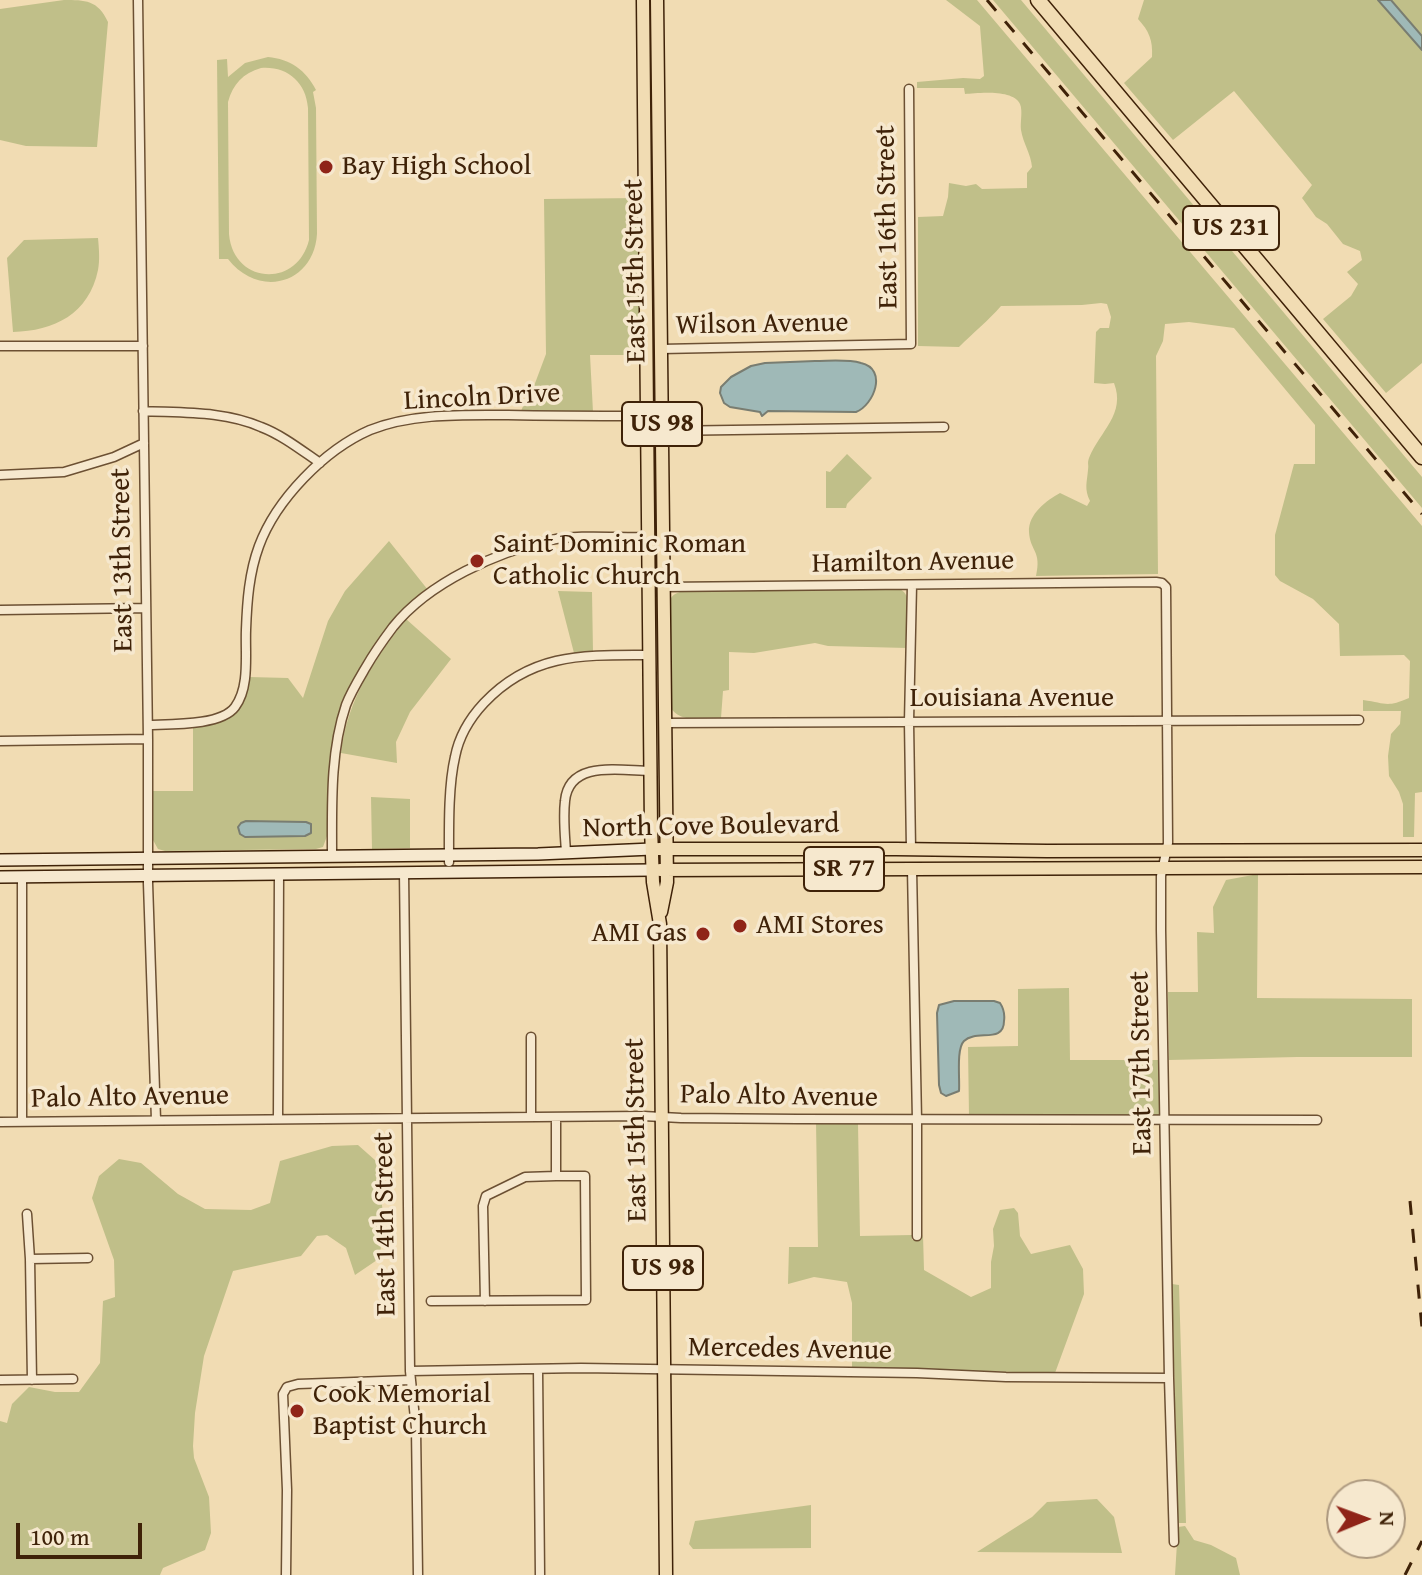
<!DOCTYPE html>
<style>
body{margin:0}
#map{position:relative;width:1422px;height:1575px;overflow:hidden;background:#f1dcb3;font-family:"Gentium Book Plus",serif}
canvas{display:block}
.north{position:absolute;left:1326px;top:1479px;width:80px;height:80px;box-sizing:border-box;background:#f6e8ce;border:2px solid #ad997f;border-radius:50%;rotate:89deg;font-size:22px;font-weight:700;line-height:32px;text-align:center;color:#3f2208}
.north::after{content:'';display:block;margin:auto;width:28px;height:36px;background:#8f2418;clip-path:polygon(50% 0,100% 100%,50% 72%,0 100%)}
.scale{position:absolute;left:16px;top:1523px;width:126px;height:36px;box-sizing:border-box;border:4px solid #3f2208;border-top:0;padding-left:10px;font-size:24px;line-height:28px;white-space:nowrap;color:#3f2208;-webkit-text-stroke:6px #f6e8ce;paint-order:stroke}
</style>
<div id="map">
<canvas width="1422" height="1575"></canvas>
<div class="north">N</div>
<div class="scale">100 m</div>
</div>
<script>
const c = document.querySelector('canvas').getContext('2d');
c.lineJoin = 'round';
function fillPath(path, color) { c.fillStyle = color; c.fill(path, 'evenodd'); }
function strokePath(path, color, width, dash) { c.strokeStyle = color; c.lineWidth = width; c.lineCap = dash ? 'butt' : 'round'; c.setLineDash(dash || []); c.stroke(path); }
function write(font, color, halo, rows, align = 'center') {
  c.font = font + ' "Gentium Book Plus",serif'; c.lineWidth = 7; c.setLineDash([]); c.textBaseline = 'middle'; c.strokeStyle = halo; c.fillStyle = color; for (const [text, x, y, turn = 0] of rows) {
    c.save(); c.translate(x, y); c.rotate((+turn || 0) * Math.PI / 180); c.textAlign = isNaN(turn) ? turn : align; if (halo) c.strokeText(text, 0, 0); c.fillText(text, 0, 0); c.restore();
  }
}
fillPath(new Path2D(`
 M 64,0 C 85,0 98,0 108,22 L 97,147 L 26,146 L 0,140 L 0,9 Z
 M 946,0 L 977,0 L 1422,526 L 1422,792 L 1415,793 L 1414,837 L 1403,837 L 1403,804 L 1399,792 L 1389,776 L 1388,756 L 1391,734 L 1400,724 L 1401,711 L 1363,711 L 1363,700 C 1386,703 1386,708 1409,698 L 1410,661 L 1404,655 L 1340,656 L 1339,624 L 1313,599 L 1280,581 L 1275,575 L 1275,535 L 1294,464 L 1315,464 L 1315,425 L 1234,328 L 1189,322 L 1165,324 L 1163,341 L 1156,356 L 1158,574 L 1036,576 C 1042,551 1030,551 1029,532 C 1028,514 1047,500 1060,493 L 1087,506 L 1090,501 C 1084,489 1087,482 1088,470 C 1089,464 1087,464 1089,458 C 1100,431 1126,414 1114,383 L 1105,384 L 1094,383 L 1096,332 L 1100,328 L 1109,328 L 1111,317 L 1107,304 L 1101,303 L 1082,305 L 1001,306 C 989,320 973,333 959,347 L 918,346 L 918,217 L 943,216 L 948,197 L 949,183 L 966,186 L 976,184 L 982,189 L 1027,188 L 1027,173 L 1032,167 C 1031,154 1023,143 1021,130 C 1020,122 1023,111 1020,104 C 1013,89 978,93 965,94 L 964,88 L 917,88 L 917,82 L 963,78 L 980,79 L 984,76 L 980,26 Z
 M 993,0 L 1021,0 L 1422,477 L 1422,508 Z
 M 1144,0 L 1422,0 L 1422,363 L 1386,393 L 1323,319 L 1351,296 L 1358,284 L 1347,272 L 1362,260 L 1360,251 L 1343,244 L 1327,224 L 1316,217 L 1302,198 L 1312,185 L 1234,91 L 1173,140 L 1124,83 L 1152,57 C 1153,40 1149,31 1138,19 Z
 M 268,57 C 290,59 306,70 316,90 L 313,92 L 316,108 L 317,234 C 314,284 259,299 228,259 L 219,259 L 217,60 L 227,59 L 228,77 L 245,63 ZM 261,68 C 287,66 306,82 308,108 L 309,240 C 297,289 233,284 229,234 L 228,102 C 233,84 243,73 261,68 Z
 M 639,198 L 641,355 L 590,355 L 593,412 L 521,411 L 528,395 L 534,386 L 546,354 L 544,199 Z
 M 98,238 C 99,249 100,260 98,270 C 89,314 54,331 13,332 L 7,258 L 24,240 Z
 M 847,454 L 872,478 L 847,504 L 846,508 L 826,508 L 826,471 L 830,472 Z
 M 389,541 L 428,590 L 390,623 L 366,658 L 343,700 L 331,754 L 327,836 L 323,847 L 316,849 L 165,851 L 158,849 L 153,840 L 153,791 L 193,791 L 193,727 C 227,724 246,714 249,677 L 288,678 L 303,698 L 328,621 L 345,591 Z
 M 900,589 L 904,592 L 908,598 L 907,648 L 828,646 L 815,643 L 754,653 L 729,652 L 729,690 L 723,691 L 721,718 C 704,718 678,724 670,706 L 669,604 C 671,595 674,594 683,591 Z
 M 558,591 L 592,592 L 593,652 L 574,653 Z
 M 406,619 L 451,659 L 410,712 L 396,742 L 397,763 L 341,753 C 347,700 374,660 406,619 Z
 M 371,797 L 410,799 L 410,848 L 372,849 Z
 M 1258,874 L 1257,998 L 1412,999 L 1412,1057 L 1297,1057 L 1169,1060 L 1168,992 L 1198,992 L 1197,932 L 1214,933 L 1213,907 L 1226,880 Z
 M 1069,988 L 1070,1060 L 1159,1060 L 1160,1115 L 969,1116 L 968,1047 L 1018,1046 L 1018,989 Z
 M 816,1122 L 858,1124 L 860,1236 L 912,1235 L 912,1240 L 921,1240 L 923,1235 L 924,1270 L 971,1297 L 991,1288 L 991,1262 L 994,1246 L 993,1229 L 1000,1210 L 1014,1208 L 1018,1213 L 1020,1236 L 1031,1254 L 1070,1245 L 1083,1269 L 1084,1294 L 1055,1373 L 852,1368 L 852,1303 L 847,1282 L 814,1277 L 788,1284 L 789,1247 L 818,1247 Z
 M 358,1145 L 376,1161 L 383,1213 L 380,1258 L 355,1275 L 346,1248 L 327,1235 L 317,1236 L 301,1256 L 233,1271 L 204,1356 L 195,1413 L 193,1446 L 194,1458 L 209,1497 L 211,1533 L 205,1550 L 163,1568 L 160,1575 L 0,1575 L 0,1421 L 7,1423 L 12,1404 L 29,1387 L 55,1392 L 79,1392 L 100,1363 L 103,1301 L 115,1297 L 114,1260 L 92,1198 L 99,1176 L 119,1159 L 141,1163 L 178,1194 L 205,1209 L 251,1210 L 270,1203 L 280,1161 L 332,1146 Z
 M 1172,1284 L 1179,1285 L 1186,1523 L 1178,1523 Z
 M 1097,1499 L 1114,1517 L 1122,1553 L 977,1552 L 1032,1517 L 1047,1502 Z
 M 811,1505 L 811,1548 L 693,1549 L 689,1544 L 695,1521 Z
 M 1185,1526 L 1194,1540 L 1211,1545 L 1236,1558 L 1240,1575 L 1175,1575 L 1178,1527 Z`), '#c0bf89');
const water = new Path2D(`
 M 1378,0 L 1391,0 L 1422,36 L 1422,50 Z
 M 815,361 C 830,361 847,359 861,363 C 888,369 874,405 856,412 L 768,411 L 762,416 L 760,412 L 730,407 L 724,403 L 720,393 L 721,387 L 731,377 L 751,366 L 765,363 Z
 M 246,821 L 306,822 L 311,824 L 311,833 L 305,836 L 245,837 L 240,834 L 238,827 L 241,823 Z
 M 954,1001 L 994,1001 L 1000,1003 C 1004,1009 1005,1014 1004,1021 C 1004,1044 976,1029 964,1041 C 956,1049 960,1079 959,1091 L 946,1096 L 941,1093 L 939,1085 L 937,1013 L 939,1005 Z`);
fillPath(water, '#9fb9b7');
strokePath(water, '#797d71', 2);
const street = new Path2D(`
 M 138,0 L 148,739 L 148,883 L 156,1120
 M 0,346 L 143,346
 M 661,349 L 911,344 L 909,89
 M 143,411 C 183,413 224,411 261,427 C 282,435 301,450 320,463
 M 662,431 L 944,427
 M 0,475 L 64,472 L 114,457 L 144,443
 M 664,587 L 1156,582 L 1162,583 L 1166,587 L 1168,843 L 1161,876 L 1161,930 L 1169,1378 L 1174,1542
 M 0,610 L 146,608
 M 665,723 L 1359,720
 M 148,725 C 170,724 221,726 235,707 C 250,687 245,654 246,630 C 247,602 249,573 259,546 C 276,500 324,450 370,430 C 412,413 463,415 508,415 C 554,416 601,416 647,416
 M 0,741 L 148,739
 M 911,849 L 909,722 L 912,585
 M 566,852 C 565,836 563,818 565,801 C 569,759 622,771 651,771
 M 332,856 C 332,806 330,752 346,705 C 351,692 359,679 366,667 C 374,653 384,639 393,627 C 429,582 497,552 551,540 C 578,534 619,538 648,537
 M 449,862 C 449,830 448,787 455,757 C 459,736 470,718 484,703 C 532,652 585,655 650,655
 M 912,869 L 917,1120 L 917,1236
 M 404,872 L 410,1371 L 416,1428 L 418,1575
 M 531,1037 L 531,1117
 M 278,1118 L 279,874
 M 0,1122 L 643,1116 L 681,1118 L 797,1119 L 1317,1120
 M 22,1122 L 22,877
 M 27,1214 L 30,1259 L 32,1380
 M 30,1259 L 88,1258
 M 431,1301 L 586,1300 L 585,1176 L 556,1176 L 556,1117
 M 485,1301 L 483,1206 L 486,1196 L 525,1177 L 556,1176
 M 538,1369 L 540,1575
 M 410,1371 L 581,1368 L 917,1373 L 1006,1377 L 1169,1378
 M 0,1380 L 73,1379
 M 286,1575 L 287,1490 L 283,1394 L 287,1387 L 298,1384 L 411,1380`);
const secondary = new Path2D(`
 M 0,860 L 538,854 L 652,849
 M 0,877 L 652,870`);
const primary = new Path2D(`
 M 643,0 L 651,828 L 653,882 L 660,924 L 666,1575
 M 657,0 L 667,882 L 661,912
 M 659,849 L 896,849 L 1047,851 L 1422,850
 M 660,870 L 1422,867`);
const highway = new Path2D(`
 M 1038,0 L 1422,457`);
strokePath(street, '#6c5033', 11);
strokePath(secondary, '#3f2208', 14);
strokePath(primary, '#3f2208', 15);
strokePath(highway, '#3f2208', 17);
strokePath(street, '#f6e8ce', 8);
strokePath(secondary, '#f6e8ce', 11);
strokePath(primary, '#f1dcb3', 12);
strokePath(highway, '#f1dcb3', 14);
strokePath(new Path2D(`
 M 987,0 L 1422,514
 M 1410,1201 L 1422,1328
 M 1405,1575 L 1422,1541`), '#3f2208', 3, [14, 14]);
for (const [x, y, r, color] of [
 [326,167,8,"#8f2418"],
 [477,561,8,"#8f2418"],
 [740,926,8,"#8f2418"],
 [703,934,8,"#8f2418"],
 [297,1411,8,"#8f2418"]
]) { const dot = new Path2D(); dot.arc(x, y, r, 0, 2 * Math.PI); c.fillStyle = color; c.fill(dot); strokePath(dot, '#f6e8ce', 3); }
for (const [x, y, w] of [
 [1231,228,96],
 [662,424,80],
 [844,869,80],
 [663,1268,80]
]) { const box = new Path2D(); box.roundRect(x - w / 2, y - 22, w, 44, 6); c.fillStyle = '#f6e8ce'; c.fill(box); strokePath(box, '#3f2208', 2); }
write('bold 26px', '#3f2208', null, [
 ["US 231",1231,228],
 ["US 98",662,424],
 ["SR 77",844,869],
 ["US 98",663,1268]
]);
write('28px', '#3f2208', '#f6e8ce', [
 ["Bay High School",342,167],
 ["Saint Dominic Roman",493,545],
 ["Catholic Church",493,577],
 ["AMI Stores",756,926],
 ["AMI Gas",687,934,"right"],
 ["Cook Memorial",313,1395],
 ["Baptist Church",313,1427]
], 'left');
write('28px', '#3f2208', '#f6e8ce', [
 ["East 16th Street",888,217,-91],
 ["East 15th Street",636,271,-91],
 ["Wilson Avenue",762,325,-1],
 ["Lincoln Drive",482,398,-3],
 ["East 13th Street",123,560,-91],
 ["Hamilton Avenue",913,563,-1],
 ["Louisiana Avenue",1012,699],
 ["North Cove Boulevard",711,827,-1],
 ["East 17th Street",1142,1063,-91],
 ["Palo Alto Avenue",779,1097,1],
 ["Palo Alto Avenue",130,1098,-1],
 ["East 15th Street",637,1130,-91],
 ["East 14th Street",386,1224,-91],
 ["Mercedes Avenue",790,1350,1]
]);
</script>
